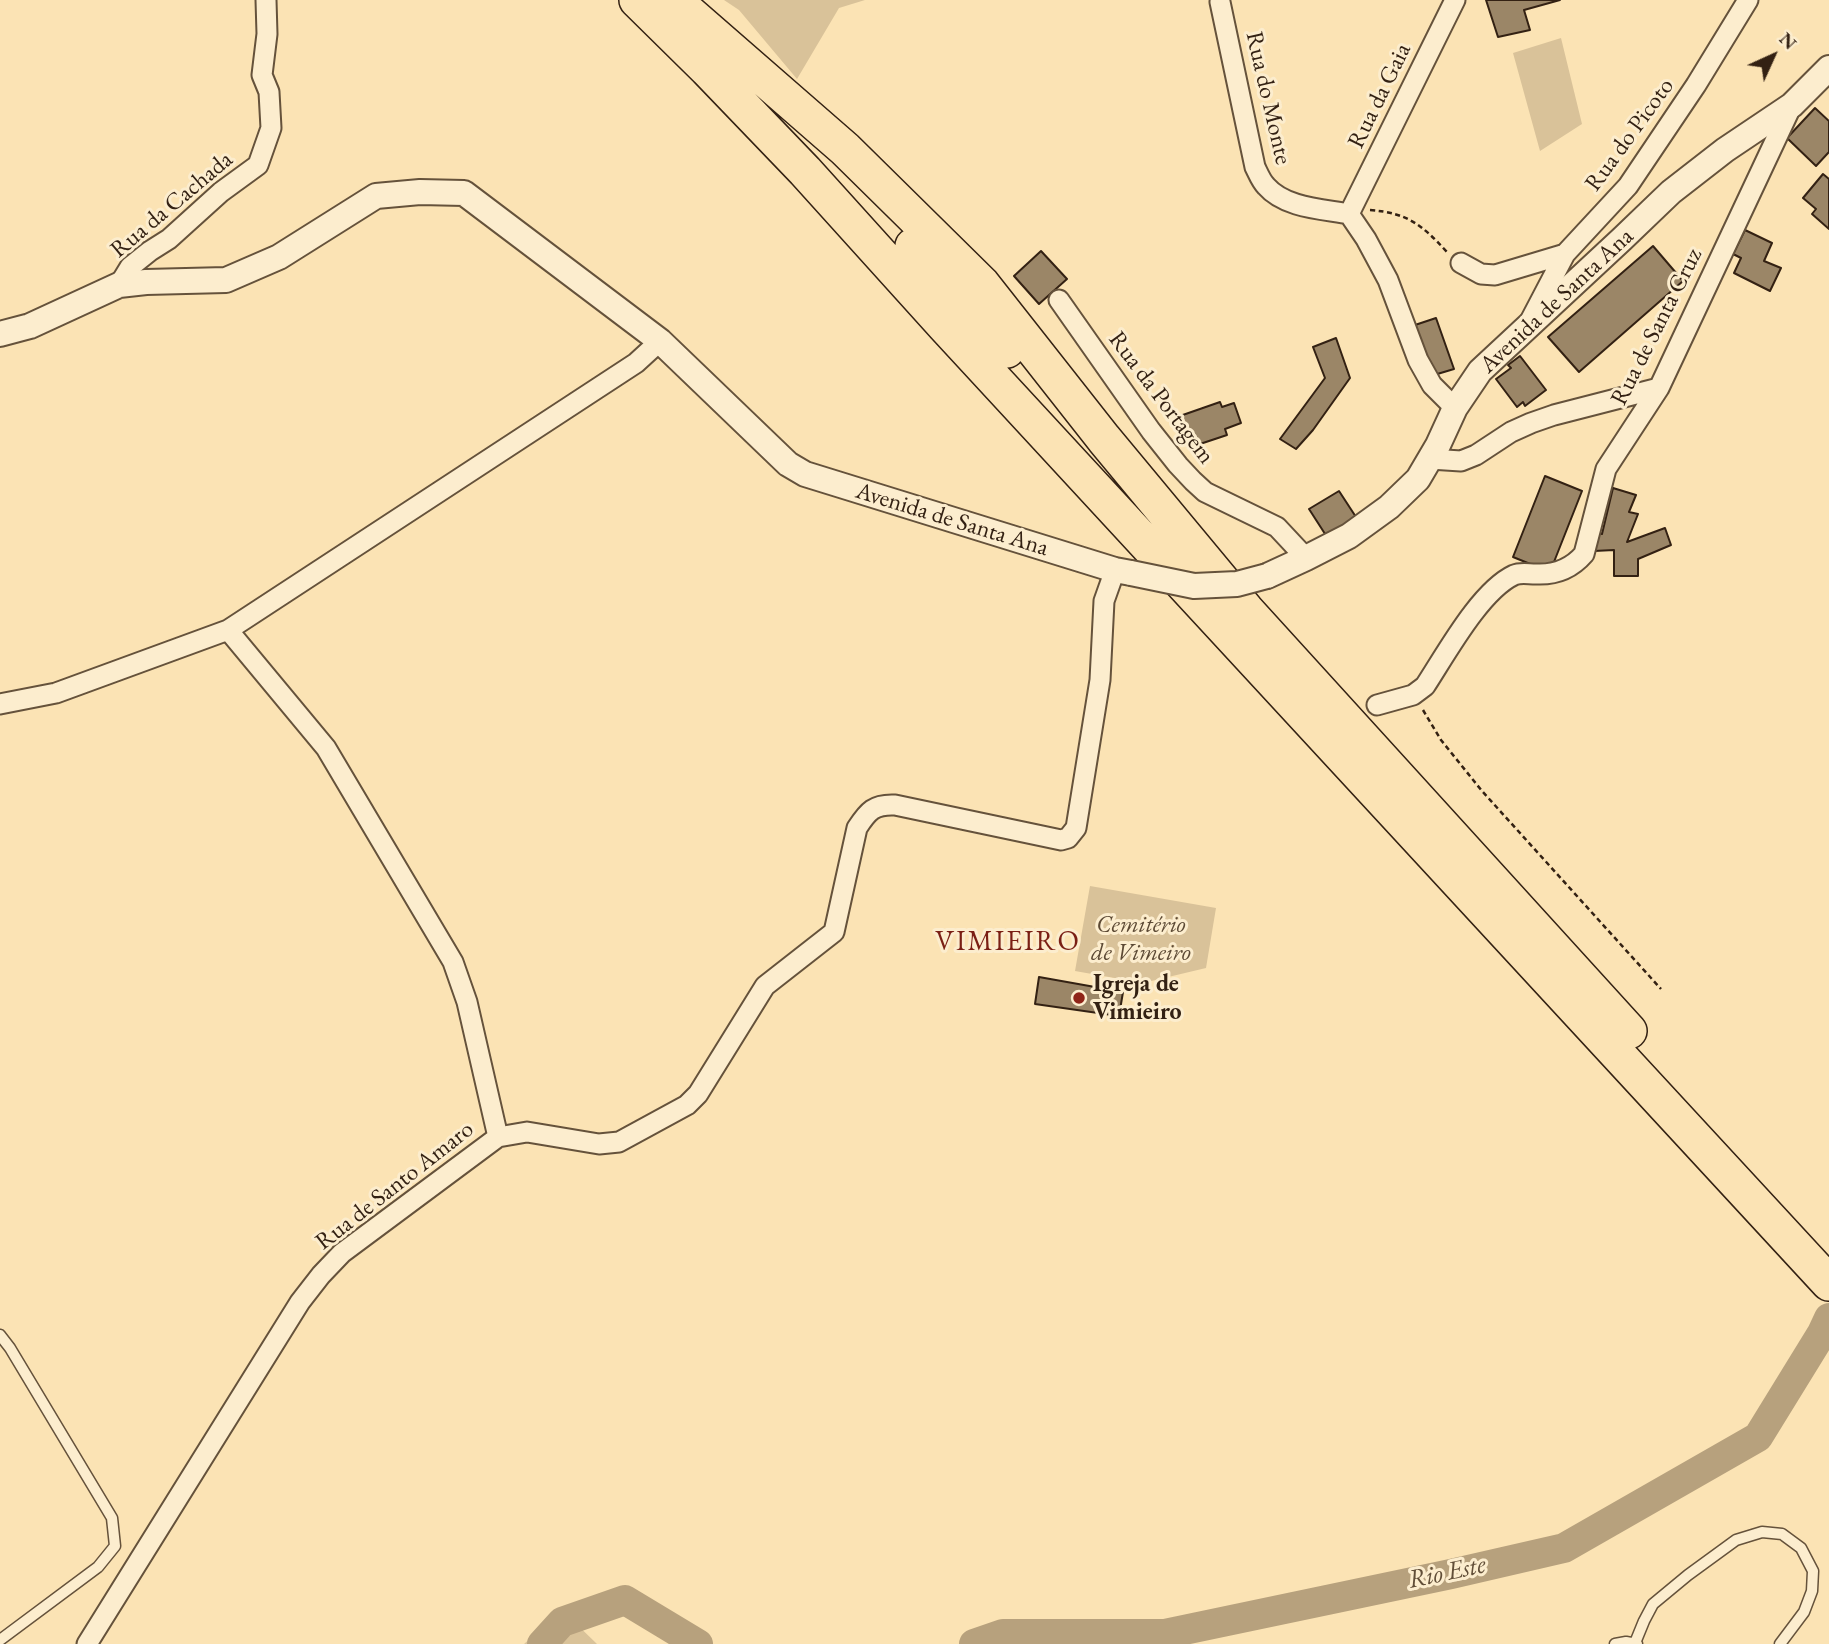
<!DOCTYPE html>
<meta charset="utf-8">
<style>
body{margin:0}
#map{position:relative;width:1829px;height:1644px;overflow:hidden;background:#fbe3b4;font-family:"EB Garamond",serif}
canvas{display:block}
.north{position:absolute;left:1738px;top:21px;width:70px;height:70px;-webkit-text-stroke:5px #fcedce;paint-order:stroke;rotate:45deg;font-size:19px;font-weight:700;line-height:28px;text-align:center;color:#332113}
.north::after{content:'';display:block;margin:auto;width:24px;height:32px;background:#332113;clip-path:polygon(50% 0,100% 100%,50% 72%,0 100%)}
</style>
<div id="map">
<canvas width="1829" height="1644"></canvas>
<div class="north">N</div>
</div>
<script>
const c = document.querySelector('canvas').getContext('2d');
c.lineJoin = 'round';
function fillPath(path, color) { c.fillStyle = color; c.fill(path, 'evenodd'); }
function strokePath(path, color, width, dash) { c.strokeStyle = color; c.lineWidth = width; c.lineCap = dash ? 'butt' : 'round'; c.setLineDash(dash || []); c.stroke(path); }
function write(font, color, halo, rows, align = 'center') {
  c.font = font + ' "EB Garamond",serif'; c.lineWidth = 6; c.setLineDash([]); c.textBaseline = 'middle'; c.strokeStyle = halo; c.fillStyle = color; for (const [text, x, y, turn = 0] of rows) {
    c.save(); c.translate(x, y); c.rotate((+turn || 0) * Math.PI / 180); c.textAlign = isNaN(turn) ? turn : align; if (halo) c.strokeText(text, 0, 0); c.fillText(text, 0, 0); c.restore();
  }
}
fillPath(new Path2D(`
 M 724,0 L 865,0 L 839,8 L 797,79 L 739,10 Z
 M 1561,38 L 1582,124 L 1540,151 L 1513,53 Z
 M 1090,886 L 1216,908 L 1206,968 L 1143,983 L 1075,971 Z
 M 562,1610 L 597,1644 L 524,1644 Z`), '#d9c299');
strokePath(new Path2D(`
 M 542,1644 L 562,1622 L 625,1600 L 698,1644
 M 974,1644 L 1003,1634 L 1165,1634 L 1451,1574 L 1564,1548 L 1758,1437 L 1822,1333 L 1829,1318`), '#b7a17d', 30);
const building = new Path2D(`
 M 1486,0 L 1560,0 L 1524,10 L 1530,30 L 1498,37 Z
 M 1815,108 L 1829,121 L 1829,152 L 1816,166 L 1787,138 Z
 M 1823,174 L 1829,179 L 1829,229 L 1812,214 L 1816,209 L 1803,198 Z
 M 1745,230 L 1772,243 L 1764,261 L 1781,268 L 1770,291 L 1734,273 L 1741,258 L 1733,254 Z
 M 1653,246 L 1683,281 L 1579,372 L 1548,337 Z
 M 1041,251 L 1067,279 L 1039,304 L 1014,276 Z
 M 1436,318 L 1454,369 L 1434,375 L 1415,325 Z
 M 1336,338 L 1350,378 L 1313,430 L 1296,449 L 1280,439 L 1325,378 L 1313,347 Z
 M 1520,356 L 1546,390 L 1525,406 L 1523,402 L 1517,407 L 1496,379 L 1511,368 L 1508,365 Z
 M 1220,402 L 1222,407 L 1234,403 L 1241,423 L 1225,429 L 1227,435 L 1188,448 L 1177,417 Z
 M 1545,476 L 1582,491 L 1550,572 L 1513,557 Z
 M 1613,488 L 1636,495 L 1629,512 L 1638,514 L 1627,542 L 1665,528 L 1671,545 L 1638,559 L 1638,576 L 1614,576 L 1614,550 L 1594,551 L 1596,531 L 1602,534 Z
 M 1339,491 L 1356,517 L 1327,537 L 1309,509 Z
 M 1039,977 L 1123,992 L 1119,1016 L 1035,1004 Z`);
fillPath(building, '#9b8667');
strokePath(building, '#332113', 2);
const service = new Path2D(`
 M 0,1335 L 10,1348 L 112,1518 L 115,1546 L 98,1567 L 0,1640
 M 1635,1643 L 1644,1621 L 1653,1604 L 1688,1575 L 1736,1540 L 1762,1532 L 1782,1534 L 1801,1548 L 1813,1571 L 1812,1591 L 1804,1612 L 1780,1644
 M 1615,1644 L 1626,1642 L 1637,1644`);
const minor = new Path2D(`
 M 1220,2 L 1255,167 C 1258,173 1261,181 1266,186 C 1285,208 1322,209 1349,214 L 1366,239 L 1388,280 L 1418,360 L 1432,385 L 1455,408
 M 1349,214 L 1455,0
 M 1461,263 L 1481,274 L 1495,275 L 1565,254
 M 119,285 L 130,267 L 150,251 L 169,239 L 221,192 L 258,165 L 271,128 L 269,92 L 262,75 L 267,34 L 266,0
 M 1059,300 L 1151,431 L 1178,465 L 1193,481 L 1205,492 L 1277,527 L 1306,558
 M 1531,319 L 1565,254 L 1628,186 L 1696,85 L 1748,0
 M 1430,459 L 1461,461 L 1476,455 L 1511,432 L 1531,423 L 1554,415 L 1659,388
 M 228,630 L 326,748 L 453,962 L 467,1002 L 498,1137
 M 0,704 L 56,693 L 228,630 L 636,363 L 660,341
 M 1377,705 L 1413,695 L 1425,686 C 1446,654 1480,591 1514,575 C 1521,572 1528,574 1536,574 C 1555,575 1571,569 1584,554 L 1606,469 L 1659,388 L 1792,105
 M 87,1644 L 300,1302 L 321,1275 L 342,1253 L 498,1137 L 527,1132 L 599,1144 L 619,1142 L 687,1105 L 698,1094 L 765,986 L 834,932 L 857,828 C 868,811 874,804 895,805 L 1061,840 L 1068,838 L 1076,828 L 1100,680 L 1104,601 L 1115,570`);
const tertiary = new Path2D(`
 M 0,334 L 30,326 L 119,285 L 146,282 L 226,280 L 279,257 L 376,196 L 420,192 L 464,193 L 660,341 L 788,464 L 805,474 L 1115,570 L 1131,573
 M 1267,576 L 1306,558 L 1349,536 L 1389,507 L 1418,479 L 1438,445 L 1455,408 L 1480,371 L 1622,239 L 1671,192 L 1725,150 L 1792,105 L 1829,68`);
const motorway = new Path2D(`
 M 637,0 L 707,69 L 805,171 L 945,326 L 1829,1283
 M 674,0 L 845,149 L 982,284 L 1104,439 L 1246,610 L 1629,1031
 M 913,246 L 1007,350`);
strokePath(service, '#65523b', 13);
strokePath(minor, '#65523b', 23);
strokePath(tertiary, '#65523b', 28);
strokePath(motorway, '#332113', 38);
strokePath(new Path2D(`
 M 1370,210 C 1408,213 1422,225 1447,252
 M 1423,710 L 1441,740 L 1482,791 L 1661,989`), '#332113', 2.5, [5, 3.5]);
strokePath(service, '#fcedce', 10);
strokePath(minor, '#fcedce', 19);
strokePath(tertiary, '#fcedce', 24);
strokePath(motorway, '#fbe3b4', 35);
const tertiaryBridge = new Path2D(`
 M 1131,573 L 1194,586 L 1237,584 L 1267,576`);
strokePath(tertiaryBridge, '#65523b', 28, []);
strokePath(tertiaryBridge, '#fcedce', 24);
for (const [x, y, r, color] of [
 [1079,998,7,"#8f2418"]
]) { const dot = new Path2D(); dot.arc(x, y, r, 0, 2 * Math.PI); c.fillStyle = color; c.fill(dot); strokePath(dot, '#fcedce', 2.5); }
write('24px', '#332113', '#fcedce', [
 ["Rua da Gaia",1380,96,-64],
 ["Rua do Monte",1268,98,77],
 ["Rua do Picoto",1630,135,-54],
 ["Rua da Cachada",172,205,-40],
 ["Avenida de Santa Ana",1557,301,-43],
 ["Rua de Santa Cruz",1657,327,-63],
 ["Rua da Portagem",1161,398,53],
 ["Avenida de Santa Ana",952,520,17],
 ["Rua de Santo Amaro",395,1186,-38]
]);
write('italic 24px', '#5c4934', '#fcedce', [
 ["Cemitério",1141,925],
 ["de Vimeiro",1141,953]
]);
write('bold 24px', '#332113', '#fcedce', [
 ["Igreja de",1093,984],
 ["Vimieiro",1093,1012]
], 'left');
write('italic 26px', '#614e38', '#fcedce', [
 ["Rio Este",1447,1573,-12]
]);
c.letterSpacing = '2px';
write('28px', '#7a1f14', '#fcedce', [
 ["VIMIEIRO",1008,942]
]);
c.letterSpacing = '0px';
</script>
